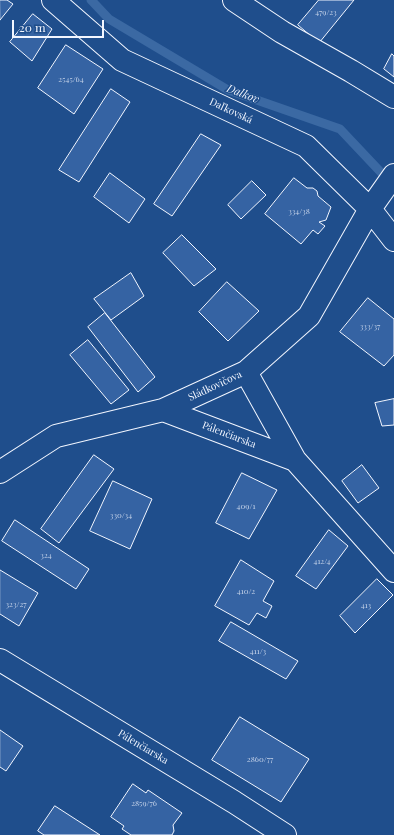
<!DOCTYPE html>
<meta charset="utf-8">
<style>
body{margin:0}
#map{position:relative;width:394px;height:835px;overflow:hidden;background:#1f4e8c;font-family:"Playfair Display",serif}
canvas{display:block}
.scale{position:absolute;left:12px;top:20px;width:92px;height:18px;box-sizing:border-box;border:2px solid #f2f6ff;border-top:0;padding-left:5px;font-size:12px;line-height:14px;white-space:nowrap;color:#f2f6ff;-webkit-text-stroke:3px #1f4e8c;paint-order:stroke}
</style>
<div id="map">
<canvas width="394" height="835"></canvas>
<div class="scale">20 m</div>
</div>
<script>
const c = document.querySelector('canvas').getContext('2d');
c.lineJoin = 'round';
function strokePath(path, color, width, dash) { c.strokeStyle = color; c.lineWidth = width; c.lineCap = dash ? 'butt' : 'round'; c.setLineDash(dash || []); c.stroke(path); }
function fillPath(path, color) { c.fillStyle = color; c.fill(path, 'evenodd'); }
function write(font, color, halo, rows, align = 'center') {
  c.font = font + ' "Playfair Display",serif'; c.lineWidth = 3; c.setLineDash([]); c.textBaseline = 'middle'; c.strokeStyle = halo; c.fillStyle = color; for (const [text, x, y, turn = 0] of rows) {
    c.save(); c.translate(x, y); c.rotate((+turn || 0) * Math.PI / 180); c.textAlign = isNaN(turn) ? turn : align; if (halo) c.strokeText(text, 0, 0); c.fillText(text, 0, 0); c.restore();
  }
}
strokePath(new Path2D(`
 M 91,0 L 109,19 L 228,90 L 340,129 L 390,182`), '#3b69a3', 9);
const building = new Path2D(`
 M 0,0 L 7,0 L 13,4 L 0,20 Z
 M 319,0 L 354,0 L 319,43 L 298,25 Z
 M 33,14 L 52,29 L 32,61 L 10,42 Z
 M 66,45 L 103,69 L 74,114 L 38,88 Z
 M 392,54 L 394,56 L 394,77 L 384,69 Z
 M 111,89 L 130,102 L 79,182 L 59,170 Z
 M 201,134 L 221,145 L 172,216 L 154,204 Z
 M 110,173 L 145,199 L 129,223 L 94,197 Z
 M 294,178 L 307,188 L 313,188 L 317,191 L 318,196 L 331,207 L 326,220 L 319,222 L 325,226 L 318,234 L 313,230 L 301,244 L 265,214 Z
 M 252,181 L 266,195 L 241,219 L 228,205 Z
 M 182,235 L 216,269 L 194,286 L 163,253 Z
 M 131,273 L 144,296 L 111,320 L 94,299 Z
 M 227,282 L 259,311 L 228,341 L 199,312 Z
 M 368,298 L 394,319 L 394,355 L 384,366 L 340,332 Z
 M 105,313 L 155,377 L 138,392 L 88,327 Z
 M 88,340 L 129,390 L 111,404 L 70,355 Z
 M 394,399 L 394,425 L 382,426 L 375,403 Z
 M 94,455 L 114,469 L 59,543 L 41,529 Z
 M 362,465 L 379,488 L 358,503 L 342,481 Z
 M 242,473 L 277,490 L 249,539 L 216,523 Z
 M 113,481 L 152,499 L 130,549 L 90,531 Z
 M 15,520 L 89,569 L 76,589 L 2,541 Z
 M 329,530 L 348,546 L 316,589 L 296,576 Z
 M 241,560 L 274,581 L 263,601 L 272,606 L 266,618 L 257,613 L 249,625 L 215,606 Z
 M 0,570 L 38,593 L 19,626 L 0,614 Z
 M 377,579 L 393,595 L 355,633 L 340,616 Z
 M 231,622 L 298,661 L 286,679 L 219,641 Z
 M 240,717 L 309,759 L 281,802 L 212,760 Z
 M 0,730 L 23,746 L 6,771 L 0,767 Z
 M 133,784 L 146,793 L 148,790 L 182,813 L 173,825 L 174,831 L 172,835 L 131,835 L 122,829 L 124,826 L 111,817 Z
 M 55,806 L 100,835 L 44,835 L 38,831 Z`);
fillPath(building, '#3563a3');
strokePath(building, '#f2f6ff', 1);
const minor = new Path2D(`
 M 53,0 L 122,60 L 306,146 L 370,209 L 394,240
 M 234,0 L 282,32 L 351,71 L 394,97
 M 246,372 L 295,460
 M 163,410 L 295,460 L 394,571
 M 0,472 L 56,436 L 163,410 L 246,372 L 309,316 L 370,209 L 394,175
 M 0,660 L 234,802 L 285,835`);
strokePath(minor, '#f2f6ff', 24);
strokePath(minor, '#1f4e8c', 22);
write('8px', '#c3d1e8', null, [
 ["479/23",326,12],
 ["2545/64",71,79],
 ["334/38",299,211],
 ["333/37",370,326],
 ["409/1",246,506],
 ["330/34",121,515],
 ["324",46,555],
 ["412/4",322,561],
 ["410/2",246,591],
 ["323/27",16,604],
 ["413",366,605],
 ["411/3",258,651],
 ["2860/77",260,759],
 ["2859/76",144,803]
]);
write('10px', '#f2f6ff', '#1f4e8c', [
 ["Daľkovská",231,111,25],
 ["Sládkovičova",215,386,-25],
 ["Pálenčiarska",229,435,21],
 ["Pálenčiarska",143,747,31]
]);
write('italic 11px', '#f2f6ff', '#1f4e8c', [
 ["Dalkov",243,94,21]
]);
</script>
